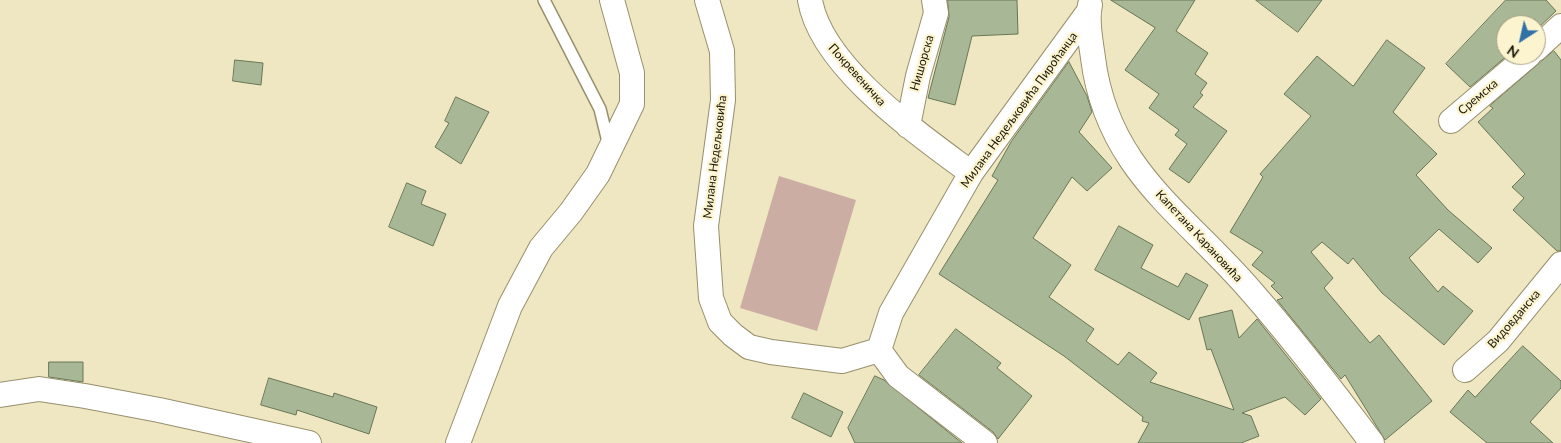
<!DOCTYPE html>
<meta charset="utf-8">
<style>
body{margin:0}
#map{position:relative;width:1561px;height:443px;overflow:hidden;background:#efe7c1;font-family:Lato,sans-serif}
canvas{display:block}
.north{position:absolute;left:1496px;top:15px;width:50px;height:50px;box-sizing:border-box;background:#fcf4ce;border:1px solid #a19b7f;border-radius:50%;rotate:215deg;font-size:14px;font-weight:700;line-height:20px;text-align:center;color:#191608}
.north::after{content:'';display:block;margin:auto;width:18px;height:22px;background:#3071a7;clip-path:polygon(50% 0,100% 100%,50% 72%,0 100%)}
</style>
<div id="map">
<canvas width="1561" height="443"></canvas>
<div class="north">N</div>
</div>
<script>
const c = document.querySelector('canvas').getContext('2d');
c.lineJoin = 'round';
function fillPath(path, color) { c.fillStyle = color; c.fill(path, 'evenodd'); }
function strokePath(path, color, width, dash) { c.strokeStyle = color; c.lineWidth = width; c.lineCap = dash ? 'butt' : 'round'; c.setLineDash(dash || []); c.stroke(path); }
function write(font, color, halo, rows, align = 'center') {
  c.font = font + ' Lato,sans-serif'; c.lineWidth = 4.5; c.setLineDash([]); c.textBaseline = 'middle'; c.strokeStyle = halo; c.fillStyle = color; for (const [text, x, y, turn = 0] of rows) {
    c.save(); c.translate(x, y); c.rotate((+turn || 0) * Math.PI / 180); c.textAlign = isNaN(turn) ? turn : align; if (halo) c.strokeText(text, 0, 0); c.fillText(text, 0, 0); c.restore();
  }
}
fillPath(new Path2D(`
 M 779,176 L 856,200 L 817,331 L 740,308 Z`), '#cbada4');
const building = new Path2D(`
 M 948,0 L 1017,0 L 1018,34 L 972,36 L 955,105 L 928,98 L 949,17 Z
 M 1111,0 L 1195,0 L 1176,31 L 1208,53 L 1195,74 L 1207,83 L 1200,93 L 1203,95 L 1193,107 L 1227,131 L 1189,183 L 1169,169 L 1187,144 L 1175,135 L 1179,130 L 1149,108 L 1159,94 L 1125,70 L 1155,28 Z
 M 1256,0 L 1322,0 L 1298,32 Z
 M 1506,0 L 1546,0 L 1556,11 L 1536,30 L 1536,25 L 1506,25 L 1508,55 L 1470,87 L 1446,64 Z
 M 1387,40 L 1425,68 L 1393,112 L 1437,154 L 1416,175 L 1448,210 L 1492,248 L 1478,263 L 1439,229 L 1409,258 L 1438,292 L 1443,286 L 1473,311 L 1444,345 L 1382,293 L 1353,258 L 1348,264 L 1322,242 L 1311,252 L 1333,278 L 1324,288 L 1370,343 L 1379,335 L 1432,401 L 1385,440 L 1345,375 L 1341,379 L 1277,300 L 1283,298 L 1271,286 L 1275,283 L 1252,265 L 1263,252 L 1230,232 L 1263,177 L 1260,174 L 1311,116 L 1284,94 L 1317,56 L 1353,86 Z
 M 1554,51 L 1561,60 L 1561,251 L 1557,251 L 1513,210 L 1524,198 L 1512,187 L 1525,174 L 1478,122 L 1493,108 L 1490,106 Z
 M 235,60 L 263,63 L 261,85 L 233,81 Z
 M 1069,62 L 1087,96 L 1092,112 L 1079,132 L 1112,168 L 1087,191 L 1072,177 L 1033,238 L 1071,265 L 1049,297 L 1094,329 L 1086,341 L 1118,365 L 1129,352 L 1157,373 L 1150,382 L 1234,410 L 1211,349 L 1207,350 L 1199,318 L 1232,310 L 1239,338 L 1257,319 L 1321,399 L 1305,415 L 1285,397 L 1242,413 L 1251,416 L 1259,436 L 1241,443 L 1138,443 L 1149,423 L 1142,421 L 1143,417 L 1064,356 L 939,274 L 998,180 L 992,176 L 1011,142 Z
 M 456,97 L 489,112 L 461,164 L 435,147 L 449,123 L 445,121 Z
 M 407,183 L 426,191 L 421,204 L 446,214 L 433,246 L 389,227 Z
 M 1119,226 L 1153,245 L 1141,268 L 1178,287 L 1186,273 L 1208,285 L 1189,320 L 1095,270 Z
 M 956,329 L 1001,363 L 997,368 L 1032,396 L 998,439 L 993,432 L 919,375 Z
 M 1523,346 L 1561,381 L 1561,388 L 1530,422 L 1553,443 L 1487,443 L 1450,412 L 1468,390 L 1475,397 Z
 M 49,362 L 83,362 L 83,382 L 49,377 Z
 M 875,376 L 884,380 L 962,443 L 855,443 L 848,428 Z
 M 269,378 L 333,397 L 334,393 L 377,407 L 369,434 L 297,410 L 296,415 L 261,405 Z
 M 804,393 L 843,412 L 831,437 L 792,418 Z`);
fillPath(building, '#a8b795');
strokePath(building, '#687657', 1);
const service = new Path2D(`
 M 544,0 L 600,109 L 609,146`);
const minor = new Path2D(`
 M 707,0 L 722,51 L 723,100 L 706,226 L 711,298 L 720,322 L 733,335 L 749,347 L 771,352 L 842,361 L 879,350
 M 810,0 C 821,67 919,134 971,173
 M 1090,5 C 1086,21 1091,42 1093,58 C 1107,170 1184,213 1251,291 C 1294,340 1333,391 1372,443
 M 1536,49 L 1561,26
 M 1451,121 L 1529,55
 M 908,126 L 918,76 L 936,13 L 934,0
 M 1465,370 L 1498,341 L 1561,264
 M 0,395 L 39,389 L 85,396 L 159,410 L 309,443
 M 458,443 L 510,306 L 541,248 L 571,212 L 598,174 L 632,104 L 632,73 L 612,0
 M 985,443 L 898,376 L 879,350 L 891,313 L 971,173 L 1089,11`);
strokePath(service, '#97906d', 14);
strokePath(minor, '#97906d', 26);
strokePath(service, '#fff', 11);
strokePath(minor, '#fff', 24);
write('12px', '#191608', '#fcf4ce', [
 ["Нишорска",922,63,-74],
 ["Покревеничка",857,75,48],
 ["Сремска",1478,97,-40],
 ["Милана Недељковића Пироћанца",1019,110,-54],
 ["Милана Недељковића",715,157,-83],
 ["Капетана Карановића",1199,236,47],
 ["Видовданска",1514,319,-49]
]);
</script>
